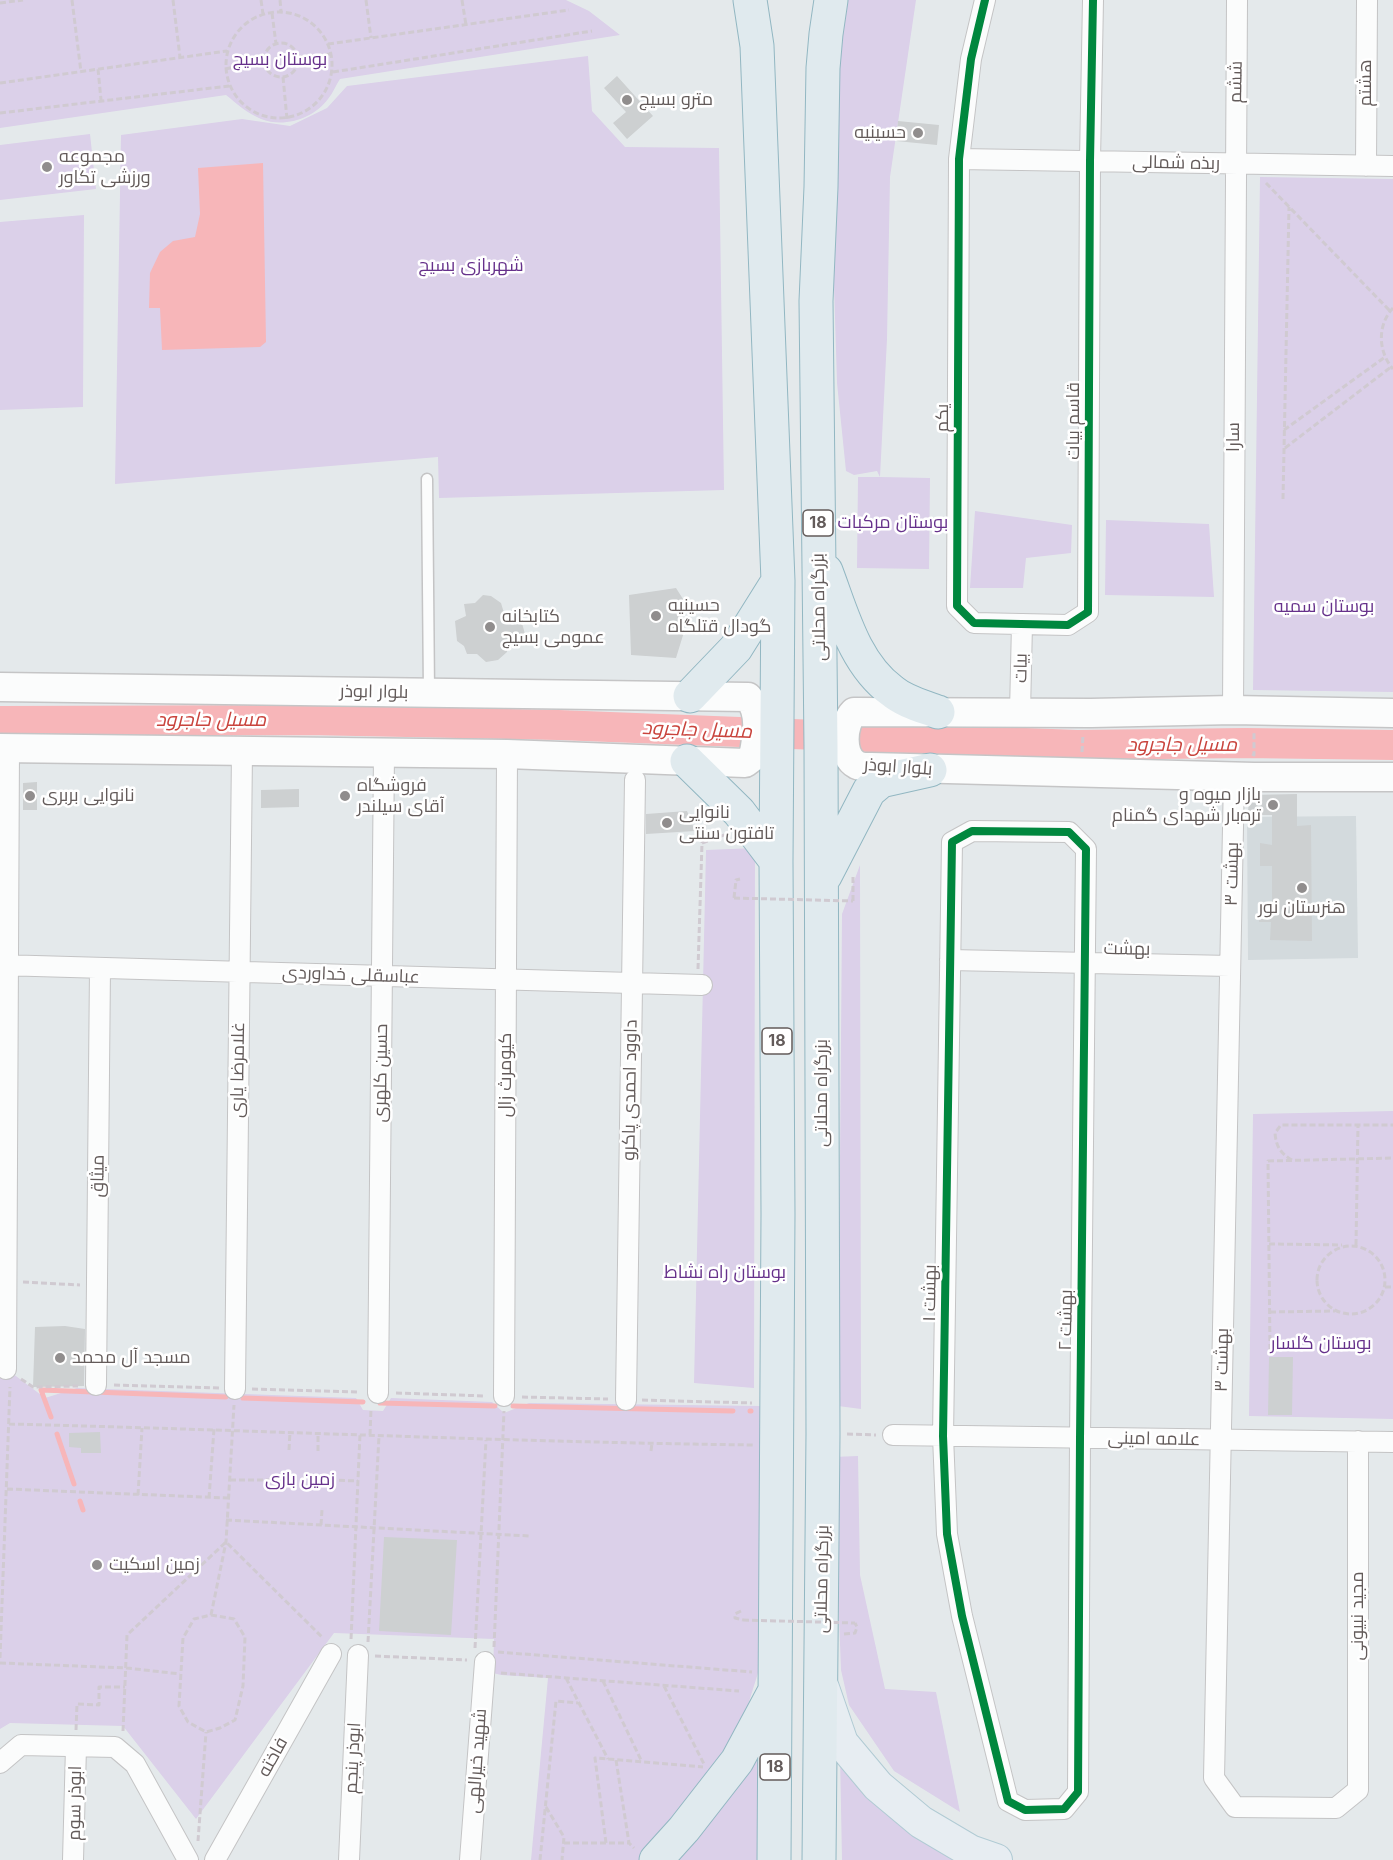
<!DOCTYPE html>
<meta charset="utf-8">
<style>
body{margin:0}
canvas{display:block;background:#e4e9eb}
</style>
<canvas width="1393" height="1860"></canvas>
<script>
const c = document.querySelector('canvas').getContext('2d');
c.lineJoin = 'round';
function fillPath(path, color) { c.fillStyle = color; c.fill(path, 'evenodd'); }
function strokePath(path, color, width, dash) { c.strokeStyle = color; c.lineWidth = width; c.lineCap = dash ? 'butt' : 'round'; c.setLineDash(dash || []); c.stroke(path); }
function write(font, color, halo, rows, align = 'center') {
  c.font = font + ' Inter,Cairo,sans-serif'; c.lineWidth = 5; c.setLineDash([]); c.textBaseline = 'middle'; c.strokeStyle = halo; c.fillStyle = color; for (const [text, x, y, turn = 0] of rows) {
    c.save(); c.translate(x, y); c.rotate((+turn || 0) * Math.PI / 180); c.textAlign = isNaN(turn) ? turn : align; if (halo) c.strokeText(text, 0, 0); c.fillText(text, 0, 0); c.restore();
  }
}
fillPath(new Path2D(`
 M 1356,816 L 1358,958 L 1248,960 L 1247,817 Z`), '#d3dadd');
fillPath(new Path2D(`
 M 0,0 L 566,0 L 589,11 L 620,35 L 340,79 C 336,85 333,93 328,99 C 313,119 284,128 261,119 C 247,113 237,104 226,95 L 0,128 Z
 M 840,0 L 916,0 L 890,177 L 887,339 L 880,477 L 930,478 L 929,569 L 857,568 L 858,477 L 880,477 L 877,471 L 854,475 L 846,471 L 837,383 L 831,187 Z
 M 588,56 L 592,111 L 625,147 L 719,148 L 724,490 L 439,498 L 438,457 L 115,484 L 121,135 L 242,119 L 290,126 L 327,108 L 347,86 Z
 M 90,134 L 96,189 L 0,200 L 0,145 Z
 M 1260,177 L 1393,179 L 1393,692 L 1253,690 Z
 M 84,215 L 83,407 L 0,410 L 0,222 Z
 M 975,511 L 1072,525 L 1071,553 L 1026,558 L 1023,588 L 970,588 Z
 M 1106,520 L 1209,524 L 1214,597 L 1105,595 Z
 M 755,848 L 754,1388 L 694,1383 L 706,850 Z
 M 860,865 L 861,1409 L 838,1406 L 842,914 Z
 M 1393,1111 L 1393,1419 L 1249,1416 L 1253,1114 Z
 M 0,1364 L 45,1398 L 77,1388 L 356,1398 L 363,1410 L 383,1411 L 391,1398 L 492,1402 L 504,1413 L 529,1403 L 761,1406 L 758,1673 L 737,1740 L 643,1860 L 531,1860 L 548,1678 L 501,1675 L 493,1673 L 494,1639 L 334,1633 L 196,1819 L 123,1726 L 10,1723 L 0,1729 Z
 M 858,1456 L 860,1575 L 885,1689 L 936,1692 L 960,1812 L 894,1771 L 849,1705 L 841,1670 L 833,1457 Z
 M 761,1735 L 760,1860 L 671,1860 Z
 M 840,1755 L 963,1860 L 842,1860 Z`), '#dbd0e9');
fillPath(new Path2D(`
 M 263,163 L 266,342 L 260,347 L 162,350 L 160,308 L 149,308 L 150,273 L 160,252 L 173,241 L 195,237 L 200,214 L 198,168 Z`), '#f7b6b9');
strokePath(new Path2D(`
 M 243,1398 L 363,1402
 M 380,1403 L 495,1406
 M 513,1406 L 733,1411
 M 750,1411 L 751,1411
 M 51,1417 L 41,1390 L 226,1397
 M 57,1434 L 74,1484
 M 80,1501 L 83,1510`), '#f7b6b9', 5);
strokePath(new Path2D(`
 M 0,721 L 307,720 L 558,725 L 1077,745 L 1245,743 L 1393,745`), '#f7b6b9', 30);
fillPath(new Path2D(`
 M 617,76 L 653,116 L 627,139 L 613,123 L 626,112 L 604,88 Z
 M 898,121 L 939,125 L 937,145 L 896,141 Z
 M 676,588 L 683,599 L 684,632 L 676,658 L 631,655 L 629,595 Z
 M 483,595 L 491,596 L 501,603 L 504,613 L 513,610 L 520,616 L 525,634 L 516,640 L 508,642 L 507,652 L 498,660 L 486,662 L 477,654 L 467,654 L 464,646 L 457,641 L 455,621 L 466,616 L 464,604 L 475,603 Z
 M 37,782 L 37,810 L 23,810 L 23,783 Z
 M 299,789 L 299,807 L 261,808 L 261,790 Z
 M 1297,794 L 1297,826 L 1311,825 L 1312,941 L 1270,940 L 1271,922 L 1259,922 L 1260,903 L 1272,903 L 1272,866 L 1260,866 L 1260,843 L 1272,845 L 1272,815 L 1248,815 L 1249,795 Z
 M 687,811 L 695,831 L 646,834 L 646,814 Z
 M 65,1326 L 85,1329 L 84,1386 L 33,1387 L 35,1327 Z
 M 1269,1357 L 1293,1357 L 1292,1415 L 1268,1415 Z
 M 100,1432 L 101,1453 L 81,1453 L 81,1448 L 69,1447 L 69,1433 Z
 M 384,1537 L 457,1540 L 451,1635 L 379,1631 Z`), '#cdd0d1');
const lane = new Path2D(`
 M 427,479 L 429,692`);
const street = new Path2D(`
 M 985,0 L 971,59 L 959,159 L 957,606 L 974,623 L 1068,625 L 1088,612 L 1090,161 L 1093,0
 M 959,159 L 1393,166
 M 1366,166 L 1367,0
 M 1233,710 L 1237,0
 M 1020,712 L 1022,624
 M 1234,777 L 1214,1778 L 1235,1807 L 1336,1808 L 1358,1790 L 1358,1441
 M 972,831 L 1069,832 L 1086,849 L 1080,1438 L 1078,1792 L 1064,1809 L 1025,1810 L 1008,1801 L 962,1616 L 947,1534 L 943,1436 L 952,842 Z
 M 950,960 L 1230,966
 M 0,965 L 702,985
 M 6,1369 L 9,748
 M 96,1385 L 100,968
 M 235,1389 L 242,751
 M 378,1393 L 384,753
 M 504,1396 L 507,754
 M 626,1400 L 635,780
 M 893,1435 L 1393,1442
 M 0,1763 L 21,1745 L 115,1747 L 135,1764 L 188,1860
 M 73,1860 L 76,1747
 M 215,1860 L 331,1654
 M 349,1860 L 358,1655
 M 470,1860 L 485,1662`);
const secondary = new Path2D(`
 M 0,687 L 748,697 C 762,713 757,737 753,757 L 745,763 L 507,754 L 0,748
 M 1393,713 L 1233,710 L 1091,713 L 854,712 C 842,724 840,756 857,765 C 861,767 866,767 871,767 L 1254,777 L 1393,777`);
const primary = new Path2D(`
 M 823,1688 L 842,1743 L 878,1786 L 921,1822 L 970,1851 L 996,1860`);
const highway = new Path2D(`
 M 750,0 L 757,46 L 778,581 L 776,861 L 778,1214 L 774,1860
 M 826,571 C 842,613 854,663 892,691 C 905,702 922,706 938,712
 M 690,696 L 736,648 L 778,581
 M 687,761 L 739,812 L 776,861
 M 825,876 L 869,791 L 881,781 L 930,770
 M 656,1860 L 684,1829 L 737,1761 L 773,1694
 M 819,1860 L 823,1434 L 821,746 L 816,301 L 821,187 L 823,68 L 826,34 L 831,0`);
strokePath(lane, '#c4c4c5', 13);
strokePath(street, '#c4c4c5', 22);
strokePath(secondary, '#c5c5c6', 31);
strokePath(primary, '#b1cbd4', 34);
strokePath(highway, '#92b7c2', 35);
strokePath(new Path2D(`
 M 72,0 L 81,72
 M 173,0 L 180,57
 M 261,0 L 263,14
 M 280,0 L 281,11
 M 366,0 L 371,38
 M 462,0 L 466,25
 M 0,3 L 23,0
 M226 65a53 53 0 1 1 106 0a53 53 0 1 1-106 0Z
 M 272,13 L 276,44
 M264 60a17 17 0 1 1 34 0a17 17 0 1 1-34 0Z
 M 328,44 L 569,10
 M 298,57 L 332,54
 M 98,69 L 101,100
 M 225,69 L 264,61
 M 333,72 L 592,31
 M 283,77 L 287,119
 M 0,83 L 227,51
 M 0,113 L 229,86
 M 1266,183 L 1390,311
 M 1393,308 C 1377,325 1378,352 1393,369
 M 1284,430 L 1385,357
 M 1285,448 L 1391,367
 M 1283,499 L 1289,207
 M 231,729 L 231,712
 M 1082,752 L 1083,735
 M 1252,754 L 1254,755 L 1254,733
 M 734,898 L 736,880 L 740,879
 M 853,901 L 853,876
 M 698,969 L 702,843 L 727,834
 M 1292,1160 C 1280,1153 1276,1146 1275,1133 L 1281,1125 L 1393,1125
 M 1269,1244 L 1342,1245
 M 1356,1245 L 1358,1125
 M1317 1280a34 34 0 1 1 68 0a34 34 0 1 1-68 0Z
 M 23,1282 L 80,1285
 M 1385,1287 L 1393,1287
 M 1270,1312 L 1335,1311
 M 1270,1350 L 1268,1161 L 1393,1158
 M 21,1379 L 33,1387 L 78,1386
 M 114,1385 L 219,1388
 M 252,1389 L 360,1392
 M 396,1393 L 486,1396
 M 522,1397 L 608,1399
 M 642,1400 L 752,1403
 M 9,1424 C 257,1430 505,1442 754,1445
 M 847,1434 L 876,1435
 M 370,1435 L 371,1409
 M 289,1450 L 290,1432
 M 318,1451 L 318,1433
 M 651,1451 L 652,1443
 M 230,1480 L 270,1480
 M 330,1480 L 358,1481
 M 7,1489 L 228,1498
 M 138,1495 L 142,1428
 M 209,1498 L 214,1429
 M 226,1520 L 530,1536
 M 321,1525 L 322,1510
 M 741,1611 L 735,1614 L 735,1618 L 743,1620
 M 211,1615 L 234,1619 L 245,1637 L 243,1686 L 235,1720 L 220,1728 L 206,1732 L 188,1722 L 179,1706 L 183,1638 L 194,1619 Z
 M 211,1615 L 226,1542 L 234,1405
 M 844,1634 L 855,1633 L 857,1627 L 855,1623
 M 351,1639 L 360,1434
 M 368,1642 L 379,1436
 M 494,1647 L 504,1411
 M 475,1648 L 486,1440
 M 498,1652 L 752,1672
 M 375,1656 L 467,1660
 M 0,1658 L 10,1387
 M 0,1663 L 127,1668 L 180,1674
 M 501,1673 L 739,1691
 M 566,1678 L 608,1759
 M 603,1681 L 642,1762
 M 664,1686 L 704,1764
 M 76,1730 L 77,1704 L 99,1705 L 99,1687 L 125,1687
 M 123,1731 L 127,1635 L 226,1542 L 323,1638
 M 616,1760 L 629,1843 L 634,1848
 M 546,1807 L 564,1837 L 562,1860
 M 198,1841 L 206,1732
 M 564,1843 L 629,1843
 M 606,1843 L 595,1758 L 703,1767
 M 540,1860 L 556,1701 L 578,1703`), '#d0cad1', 3, [6, 3]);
strokePath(lane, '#fbfcfc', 10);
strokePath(street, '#fbfcfc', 20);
strokePath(secondary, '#fbfcfc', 28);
strokePath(primary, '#e7edf2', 32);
strokePath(highway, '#e0eaee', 33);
strokePath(new Path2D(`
 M 734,898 L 853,901
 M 743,1620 L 855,1623`), '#d0cad1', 3, [6, 3]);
strokePath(new Path2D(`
 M 985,0 L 971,59 L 959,159 L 957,606 L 974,623 L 1068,625 L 1088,612 L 1090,161 L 1093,0
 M 972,831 L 1069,832 L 1086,849 L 1080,1438 L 1078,1792 L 1064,1809 L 1025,1810 L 1008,1801 L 962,1616 L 947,1534 L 943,1436 L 952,842 Z`), '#00873e', 8);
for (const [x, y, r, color] of [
 [627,100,6,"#908d8d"],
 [918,133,6,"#908d8d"],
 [47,167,6,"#908d8d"],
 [656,616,6,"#908d8d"],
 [490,627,6,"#908d8d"],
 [30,796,6,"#908d8d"],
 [345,796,6,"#908d8d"],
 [1273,805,6,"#908d8d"],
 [667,823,6,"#908d8d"],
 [1302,888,6,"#908d8d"],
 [60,1358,6,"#908d8d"],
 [97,1565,6,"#908d8d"]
]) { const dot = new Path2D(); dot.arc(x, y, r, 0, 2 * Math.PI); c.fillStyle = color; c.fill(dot); strokePath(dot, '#fff', 2); }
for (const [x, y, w] of [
 [818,523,30],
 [777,1041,30],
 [775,1767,30]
]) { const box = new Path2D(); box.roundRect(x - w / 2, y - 13, w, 26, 4.5); c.fillStyle = '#fff'; c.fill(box); strokePath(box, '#635b5a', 1.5); }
write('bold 16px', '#635b5a', null, [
 ["18",818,523],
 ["18",777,1041],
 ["18",775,1767]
]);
write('18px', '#66318b', '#fff', [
 ["بوستان بسیج",280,60],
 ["شهربازی بسیج",471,266],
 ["بوستان مرکبات",893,523],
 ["بوستان سمیه",1324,607],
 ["بوستان راه نشاط",725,1273],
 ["بوستان گلسار",1321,1344],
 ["زمین بازی",300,1480]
]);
write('18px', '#635b5a', '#fff', [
 ["ششم",1236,82,-89],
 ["هشتم",1366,83,-90],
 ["ربذه شمالی",1176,163,1],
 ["یکم",943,418,-90],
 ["قاسم بیات",1074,421,-90],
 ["سارا",1234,437,-90],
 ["بزرگراه محلاتی",819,607,-91],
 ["بیات",1021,668,-89],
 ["بلوار ابوذر",374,692,1],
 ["بلوار ابوذر",898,767,4],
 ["بهشت ۳",1232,874,-89],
 ["بهشت",1127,949,1],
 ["عباسقلی خداوردی",351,975,2],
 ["غلامرضا یاری",238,1070,-89],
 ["حسین کلهری",381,1073,-89],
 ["کیومرث زال",506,1075,-90],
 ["داوود احمدی پاکرو",630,1090,-89],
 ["بزرگراه محلاتی",822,1093,-90],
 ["میثاق",98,1176,-89],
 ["بهشت ۱",930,1293,-89],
 ["بهشت ۲",1066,1320,-89],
 ["بهشت ۳",1222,1360,-89],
 ["علامه امینی",1154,1439,1],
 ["بزرگراه محلاتی",822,1579,-89],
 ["مجید نبیونی",1358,1616,-90],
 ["فاخته",273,1757,-61],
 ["ابوذر پنجم",353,1758,-87],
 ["شهید خیرالهی",477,1761,-86],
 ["ابوذر سوم",75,1803,-89]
]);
write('18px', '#635b5a', '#fff', [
 ["مترو بسیج",639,100],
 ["حسینیه",906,133,"right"],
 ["مجموعه",59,157],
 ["ورزشی تکاور",59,178],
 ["حسینیه",668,606],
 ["گودال قتلگاه",668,627],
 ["کتابخانه",502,617],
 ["عمومی بسیج",502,638],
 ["فروشگاه",357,786],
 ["آقای سیلندر",357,807],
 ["بازار میوه و",1261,795,"right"],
 ["تره‌بار شهدای گمنام",1261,816,"right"],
 ["نانوایی بربری",42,796],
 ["نانوایی",679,813],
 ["تافتون سنتی",679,834],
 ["هنرستان نور",1302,908,"center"],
 ["مسجد آل محمد",72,1358],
 ["زمین اسکیت",109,1565]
], 'left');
write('italic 20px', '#c9443d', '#fff', [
 ["مسیل جاجرود",211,720],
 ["مسیل جاجرود",697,730,2],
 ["مسیل جاجرود",1182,745]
]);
</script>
